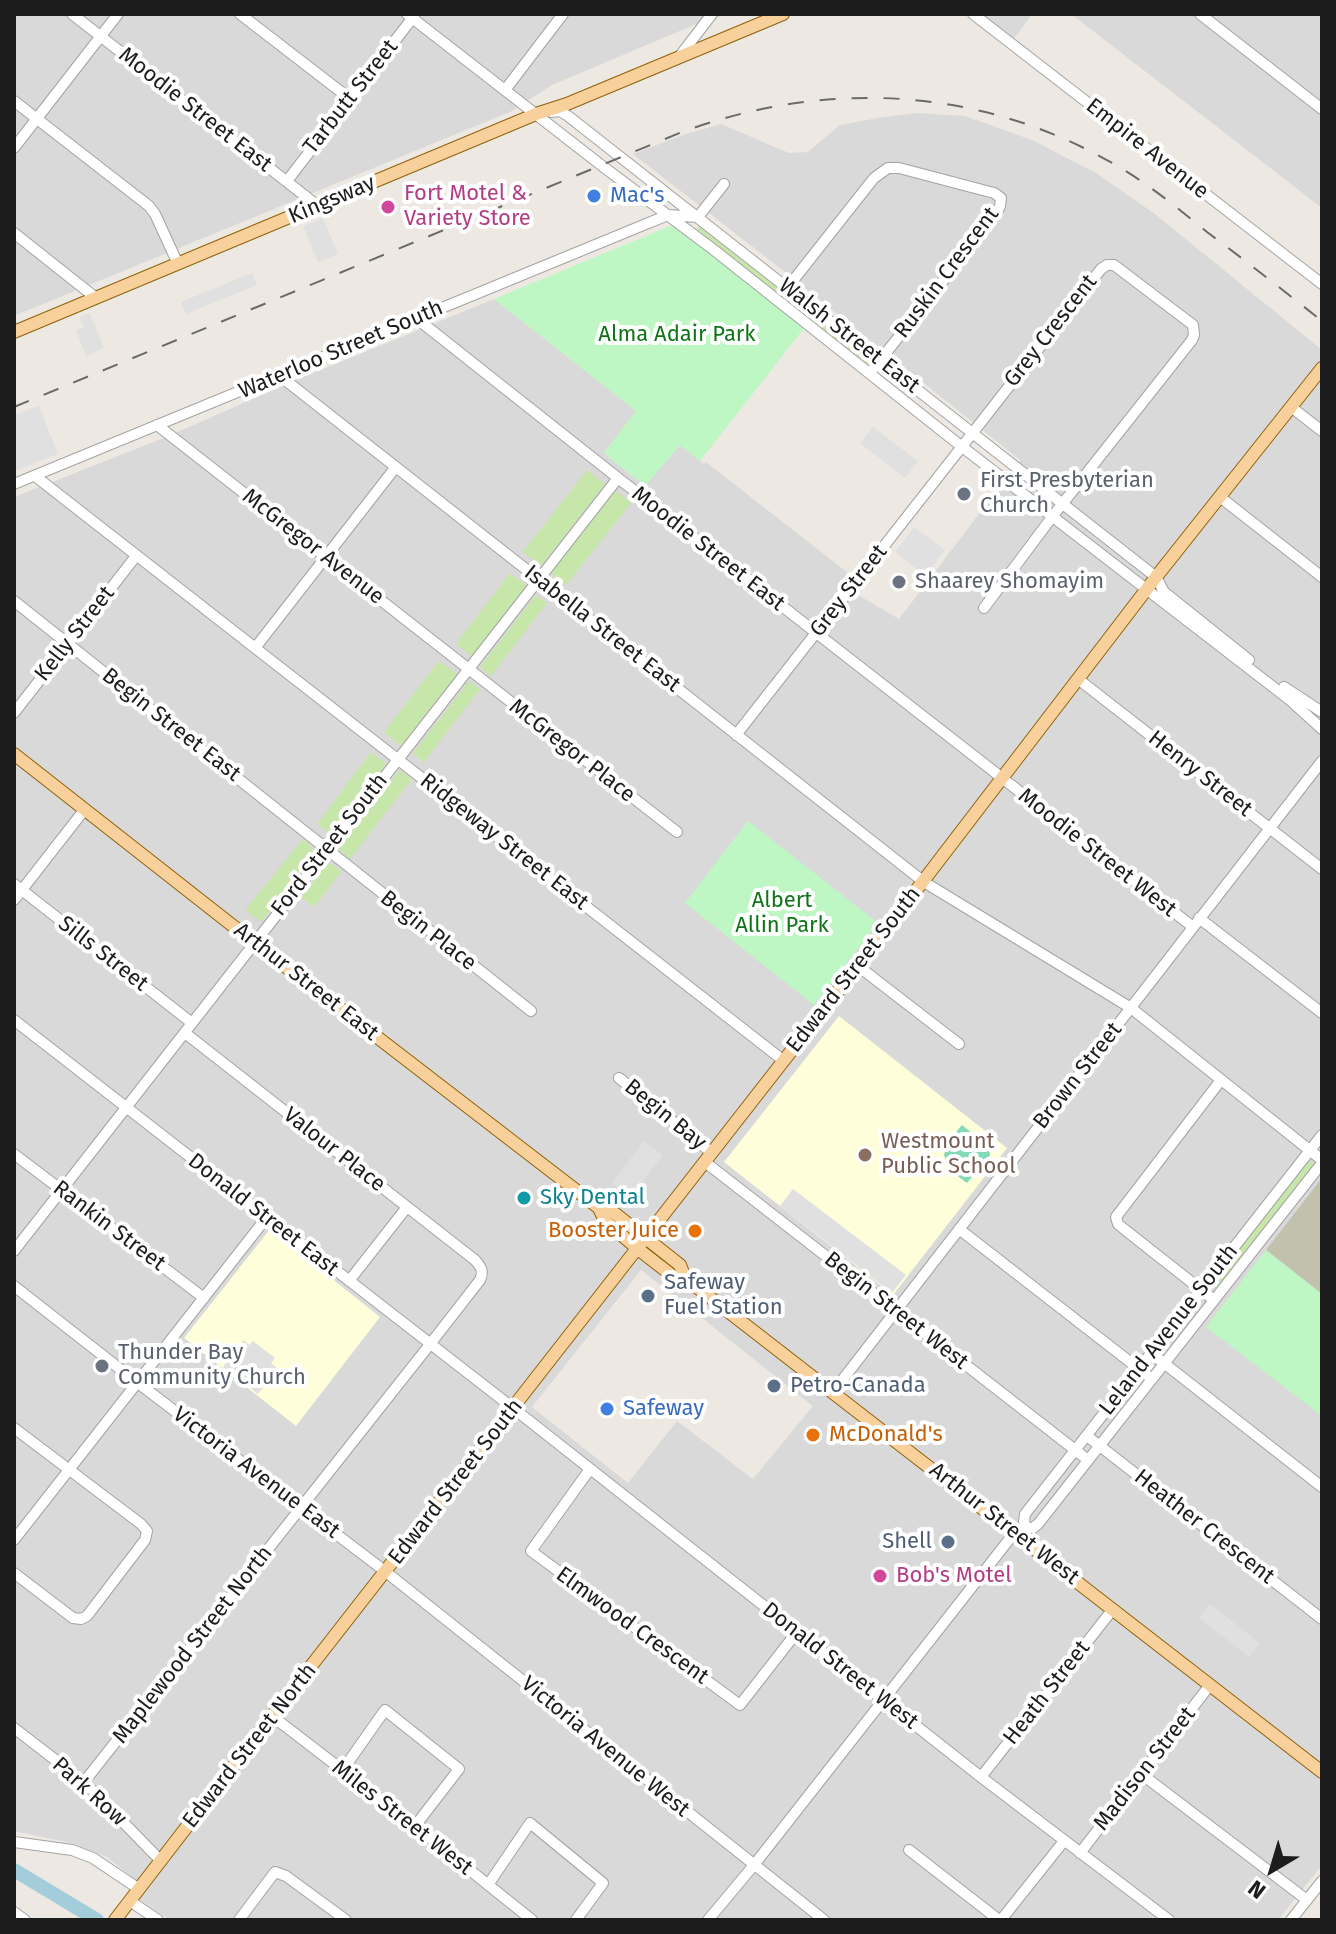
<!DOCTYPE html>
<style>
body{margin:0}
#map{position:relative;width:1336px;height:1934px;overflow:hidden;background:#ede9e2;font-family:"Fira Sans",sans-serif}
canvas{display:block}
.frame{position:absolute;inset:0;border:16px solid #1c1c1c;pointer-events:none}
.north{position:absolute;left:1232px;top:1830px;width:80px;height:80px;-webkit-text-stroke:6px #fff;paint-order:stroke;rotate:218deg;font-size:22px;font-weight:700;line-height:32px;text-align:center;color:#1c1c1c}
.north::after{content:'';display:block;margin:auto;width:28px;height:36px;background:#1c1c1c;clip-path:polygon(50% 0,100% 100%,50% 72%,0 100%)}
</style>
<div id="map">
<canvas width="1336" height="1934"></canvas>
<div class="frame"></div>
<div class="north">N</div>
</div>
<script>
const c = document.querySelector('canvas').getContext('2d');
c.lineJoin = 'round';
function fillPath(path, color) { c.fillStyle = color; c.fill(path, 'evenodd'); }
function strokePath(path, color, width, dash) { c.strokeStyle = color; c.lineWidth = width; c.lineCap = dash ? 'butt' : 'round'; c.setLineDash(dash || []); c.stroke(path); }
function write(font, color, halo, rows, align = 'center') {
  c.font = font + ' "Fira Sans",sans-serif'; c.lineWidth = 8; c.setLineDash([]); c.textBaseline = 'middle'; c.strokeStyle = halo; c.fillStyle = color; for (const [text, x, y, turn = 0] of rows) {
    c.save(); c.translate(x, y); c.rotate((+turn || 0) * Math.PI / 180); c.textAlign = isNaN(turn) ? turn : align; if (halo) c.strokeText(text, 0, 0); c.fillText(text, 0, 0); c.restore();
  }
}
fillPath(new Path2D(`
 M 14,14 L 728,14 L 694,25 L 552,85 L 512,111 L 14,316 Z
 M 973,14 L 1032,14 L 1011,43 Z
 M 1071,14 L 1322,14 L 1322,208 Z
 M 916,113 L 965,116 L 1032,140 L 1096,173 L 1155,214 L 1322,350 L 1322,1865 L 1278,1920 L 170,1920 L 134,1896 L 142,1885 L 107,1857 L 71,1843 L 14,1831 L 14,497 L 166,437 L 301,378 L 494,299 L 637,411 L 604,453 L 644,485 L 680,445 L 704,464 L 706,462 L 848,573 L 839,584 L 899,619 L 1020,460 L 785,272 L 633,154 L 683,135 L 721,124 L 789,153 L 808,152 L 840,125 L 878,118 ZM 641,1270 L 813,1406 L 753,1479 L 677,1421 L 628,1483 L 532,1407 Z`), '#dad9d9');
fillPath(new Path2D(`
 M 839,1016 L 1007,1148 L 893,1295 L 724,1162 Z
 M 270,1229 L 380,1317 L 296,1426 L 184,1338 Z`), '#fefeda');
fillPath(new Path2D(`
 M 1322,1178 L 1322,1294 L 1266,1250 Z`), '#c1c1ae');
fillPath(new Path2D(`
 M 699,226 L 870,360 L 870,362 L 867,364 L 700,232 L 697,229 Z
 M 587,470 L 605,484 L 541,566 L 523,552 Z
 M 616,491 L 631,503 L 566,585 L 551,573 Z
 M 510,573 L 527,586 L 472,657 L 456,644 Z
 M 536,595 L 547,603 L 491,676 L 480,667 Z
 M 439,661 L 457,674 L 401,746 L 384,732 Z
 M 469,681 L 480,689 L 424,762 L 413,753 Z
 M 371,752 L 386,764 L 331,835 L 317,824 Z
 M 400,770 L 412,779 L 350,859 L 338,849 Z
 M 303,839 L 310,845 L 314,854 L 261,922 L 245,910 Z
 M 329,862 L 341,872 L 314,907 L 301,897 Z
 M 1307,1161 L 1313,1163 L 1314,1168 L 1217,1289 L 1213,1288 L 1212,1283 Z`), '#c7e6a9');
fillPath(new Path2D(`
 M 670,226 L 676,227 L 805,327 L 700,461 L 680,445 L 645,486 L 604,453 L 636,411 L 494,299 Z
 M 748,821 L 878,923 L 814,1005 L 685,903 Z
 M 1266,1250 L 1322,1294 L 1322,1416 L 1206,1327 Z`), '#bff7c4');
fillPath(new Path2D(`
 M 962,1125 L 989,1147 L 990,1155 L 967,1183 L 951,1171 L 944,1155 L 948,1142 Z`), '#82dab8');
fillPath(new Path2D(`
 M 323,218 L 338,254 L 318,262 L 303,226 Z
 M 252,273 L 257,285 L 186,314 L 181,302 Z
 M 90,313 L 104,348 L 86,356 L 76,330 L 84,327 L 80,317 Z
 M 39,406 L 58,454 L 14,471 L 14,415 Z
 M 873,427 L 918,461 L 905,478 L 860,443 Z
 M 914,527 L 945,550 L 925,576 L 895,552 Z
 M 644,1141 L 663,1155 L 631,1197 L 612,1183 Z
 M 793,1189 L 906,1275 L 892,1293 L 780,1206 Z
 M 244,1340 L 249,1345 L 253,1341 L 275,1358 L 271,1363 L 278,1369 L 258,1394 L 223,1367 Z
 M 1210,1604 L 1260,1643 L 1249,1657 L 1199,1618 Z`), '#e0e0e0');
strokePath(new Path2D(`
 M 14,1870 L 97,1920`), '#a3cdda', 14);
const minor = new Path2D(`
 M 72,14 L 318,206
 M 240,14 L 349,98
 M 407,14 L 601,165 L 714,250 L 961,446 L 1290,700 L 1322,729
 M 973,14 L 1322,284
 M 1200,14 L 1322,109
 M 679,57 L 712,14
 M 505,90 L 563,14
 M 14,101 L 149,206 L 155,214 L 178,264
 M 551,112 L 560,111 L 568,116 L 1156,577 L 1164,592 L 1249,660
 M 14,148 L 118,14
 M 287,181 L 414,16
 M 14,233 L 96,298
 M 788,287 L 874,178 L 888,168 L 899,168 L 994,193 L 1001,198 L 1000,206 L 996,214 L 870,373
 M 416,318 L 618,478 L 1193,927
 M 280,376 L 924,882 L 1131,1008 L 1322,1160
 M 1291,407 L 1322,431
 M 157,425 L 677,832
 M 35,476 L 784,1061
 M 14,484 C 225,399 435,311 646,224 L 668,215 L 698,217 L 724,184
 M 1220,497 L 1322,577
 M 14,601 L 531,1011
 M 255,648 L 395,468
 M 1078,679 L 1322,869
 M 1284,687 L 1322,712
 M 14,713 L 136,556
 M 736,735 L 1101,269 L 1107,265 L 1114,265 L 1193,325 L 1194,335 L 1192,340 L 1052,517 L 984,608
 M 14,884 L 192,1023
 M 14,900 L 85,809
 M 1199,918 L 1322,1013
 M 858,966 L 959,1044
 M 14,1020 L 513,1408 L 981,1777 L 1169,1920
 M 619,1078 L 712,1153
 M 14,1154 L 204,1298
 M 705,1162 L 1088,1460
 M 959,1229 L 1152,1379
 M 14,1251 L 618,478
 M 349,1281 L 407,1207
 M 14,1286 L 138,1383 L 386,1572 L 824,1920
 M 1214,1300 L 1124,1229 L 1118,1224 L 1116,1217 L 1221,1080
 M 1151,1353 L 1322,1487
 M 833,1392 L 1322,761
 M 14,1428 L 141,1524 L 147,1531 L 145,1540 L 87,1616 L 81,1619 L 73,1618 L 14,1573
 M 1087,1436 L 1322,1619
 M 590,1469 L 531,1551 L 740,1705 L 797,1632
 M 1026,1528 L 1024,1521 L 1025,1514 L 1322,1135
 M 1023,1532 L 1026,1528 L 1033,1528 L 1038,1524 L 1322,1163
 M 14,1540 L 267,1217
 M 272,1716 L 415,1826 L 532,1920
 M 14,1728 L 84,1782 L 160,1860
 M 342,1771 L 385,1710 L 459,1769 L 415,1826
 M 1140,1773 L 1307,1900
 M 981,1777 L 1113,1609
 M 84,1782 L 431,1343 L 480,1280 C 484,1271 481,1267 475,1260 L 185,1033
 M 14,1842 L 72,1850 L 93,1858 L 139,1889
 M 909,1850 L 999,1920
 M 1080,1853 L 1210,1685
 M 488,1885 L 530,1823 L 603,1883 L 576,1920
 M 130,1901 L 158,1920
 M 14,1912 L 25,1920
 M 239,1920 L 275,1872 L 286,1876 L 346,1920
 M 708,1920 L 754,1865 L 1015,1532
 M 1001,1920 L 1064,1841
 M 1291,1920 L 1322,1881`);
const major = new Path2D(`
 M 14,332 L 536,114 L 567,104 L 783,14
 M 14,754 L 242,933 L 599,1208 L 613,1212 L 680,1265 L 685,1278
 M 599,1208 L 605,1221 L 638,1249 L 674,1277 L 685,1278 L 1322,1772
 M 115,1920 L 272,1716 L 888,927 L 1156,577 L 1322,368`);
strokePath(minor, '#a3a3a3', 12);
strokePath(major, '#8e6106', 14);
strokePath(minor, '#fff', 10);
strokePath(major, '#f8d09c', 12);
strokePath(new Path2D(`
 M 14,407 L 682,132 C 829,78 984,87 1119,167 C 1151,186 1179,209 1207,232 C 1246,261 1284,291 1322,321`), '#6a6a6a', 2, [16, 16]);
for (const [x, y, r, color] of [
 [594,196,8,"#3f7fe0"],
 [388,207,8,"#d1479c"],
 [964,494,8,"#6b7280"],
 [899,582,8,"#6b7280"],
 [865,1155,8,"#8d6e63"],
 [524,1198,8,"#0f9aa8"],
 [695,1231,8,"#e8710a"],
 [648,1296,8,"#5c6f8a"],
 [102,1366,8,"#6b7280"],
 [774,1386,8,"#5c6f8a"],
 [607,1409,8,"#3f7fe0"],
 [813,1435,8,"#e8710a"],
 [948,1542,8,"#5c6f8a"],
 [880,1576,8,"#d1479c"]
]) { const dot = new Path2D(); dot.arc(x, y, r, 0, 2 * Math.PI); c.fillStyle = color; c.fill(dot); strokePath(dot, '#fff', 3); }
write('22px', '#1c1c1c', '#fff', [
 ["Tarbutt Street",351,97,-52],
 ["Moodie Street East",195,110,38],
 ["Empire Avenue",1147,149,38],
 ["Kingsway",332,200,-23],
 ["Ruskin Crescent",947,273,-53],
 ["Grey Crescent",1051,331,-52],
 ["Walsh Street East",849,336,38],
 ["Waterloo Street South",341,350,-23],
 ["McGregor Avenue",313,547,38],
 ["Moodie Street East",708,549,38],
 ["Grey Street",849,591,-52],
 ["Isabella Street East",602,629,38],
 ["Kelly Street",75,634,-52],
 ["Begin Street East",171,725,38],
 ["McGregor Place",572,751,38],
 ["Henry Street",1200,774,38],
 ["Ridgeway Street East",504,842,38],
 ["Ford Street South",330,845,-52],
 ["Moodie Street West",1097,853,38],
 ["Begin Place",428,931,38],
 ["Sills Street",103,954,38],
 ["Edward Street South",854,970,-52],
 ["Arthur Street East",306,982,38],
 ["Brown Street",1078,1076,-52],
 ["Begin Bay",665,1115,39],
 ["Valour Place",334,1150,38],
 ["Donald Street East",263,1215,38],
 ["Rankin Street",109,1226,37],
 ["Begin Street West",896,1311,38],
 ["Leland Avenue South",1169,1330,-52],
 ["Victoria Avenue East",256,1473,37],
 ["Edward Street South",456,1482,-52],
 ["Arthur Street West",1004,1524,38],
 ["Heather Crescent",1204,1527,38],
 ["Elmwood Crescent",632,1626,36],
 ["Maplewood Street North",193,1645,-52],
 ["Donald Street West",840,1666,38],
 ["Heath Street",1047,1693,-52],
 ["Edward Street North",250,1746,-52],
 ["Victoria Avenue West",605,1747,39],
 ["Madison Street",1145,1769,-52],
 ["Park Row",89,1792,42],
 ["Miles Street West",402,1818,38]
]);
write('22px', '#b23c85', '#fff', [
 ["Fort Motel &",404,194],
 ["Variety Store",404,219],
 ["Bob's Motel",896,1576]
], 'left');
write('22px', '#366cbe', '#fff', [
 ["Mac's",610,196],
 ["Safeway",623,1409]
], 'left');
write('22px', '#0f7518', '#fff', [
 ["Alma Adair Park",677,335],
 ["Albert",782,901],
 ["Allin Park",782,926]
]);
write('22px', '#5b616d', '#fff', [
 ["First Presbyterian",980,481],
 ["Church",980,506],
 ["Shaarey Shomayim",915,582],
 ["Thunder Bay",118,1353],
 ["Community Church",118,1378]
], 'left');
write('22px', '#785e54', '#fff', [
 ["Westmount",881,1142],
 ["Public School",881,1167]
], 'left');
write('22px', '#0d838f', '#fff', [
 ["Sky Dental",540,1198]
], 'left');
write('22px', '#c56008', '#fff', [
 ["Booster Juice",679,1231],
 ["McDonald's",829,1435,"left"]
], 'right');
write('22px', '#4e5e75', '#fff', [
 ["Safeway",664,1283],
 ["Fuel Station",664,1308],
 ["Petro-Canada",790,1386],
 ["Shell",932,1542,"right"]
], 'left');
</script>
